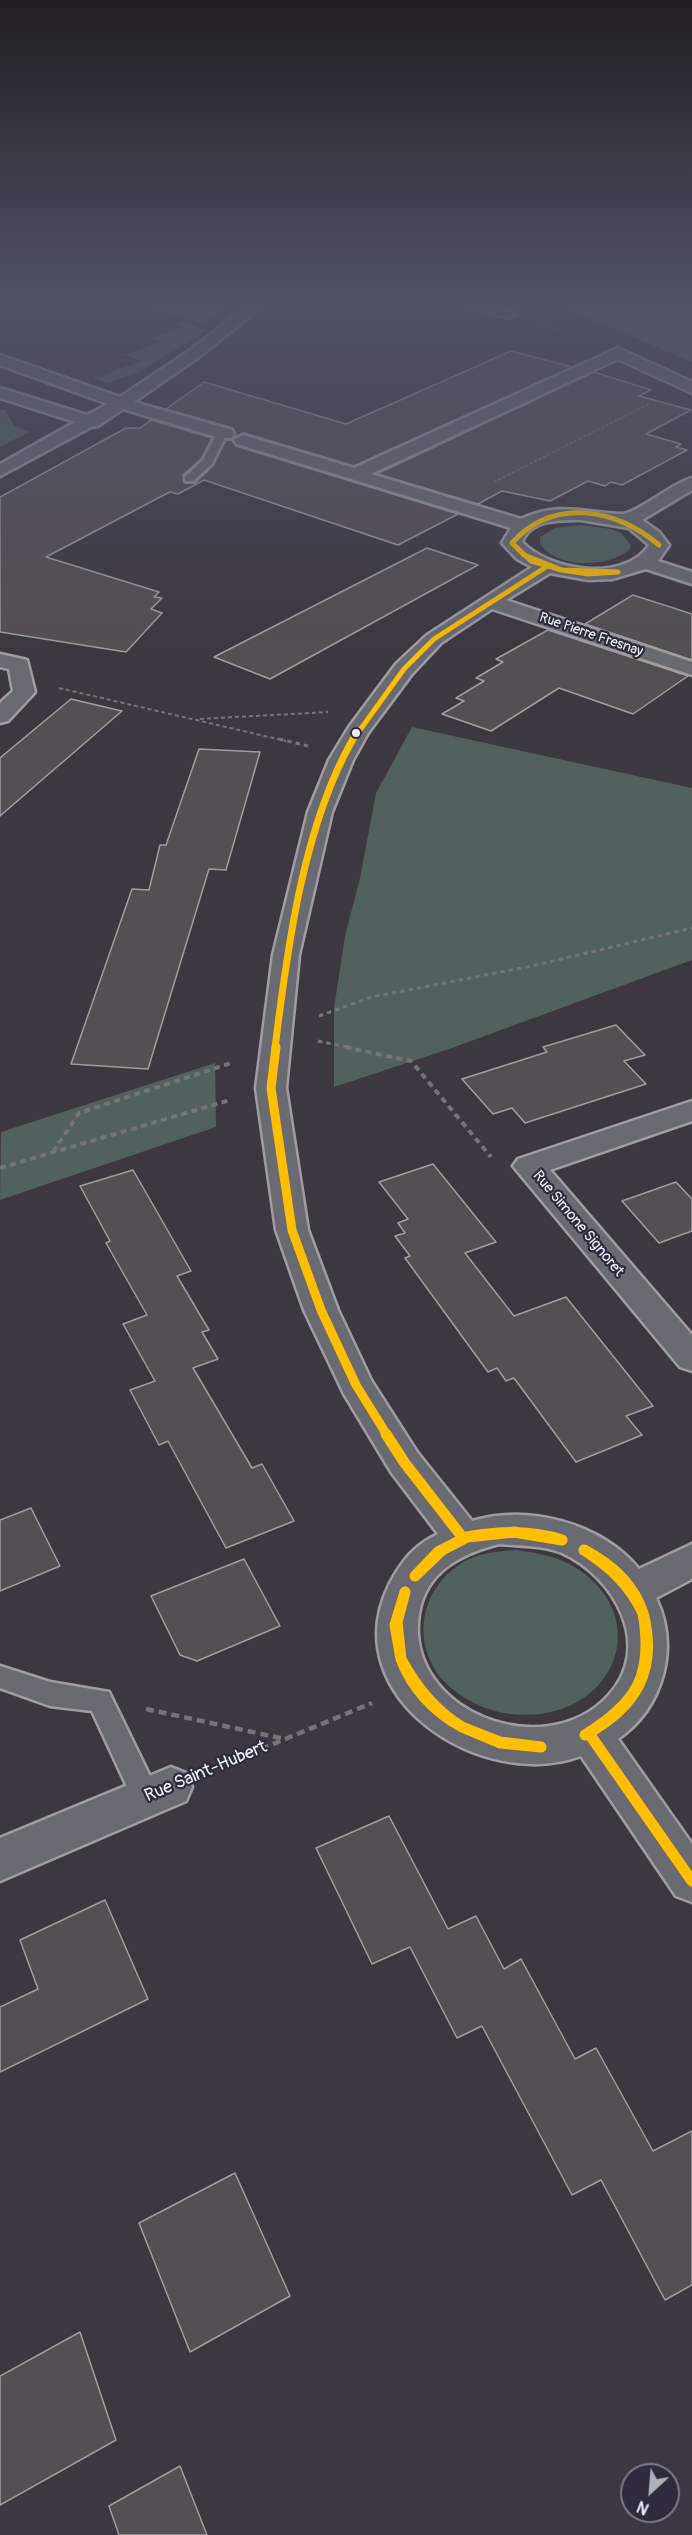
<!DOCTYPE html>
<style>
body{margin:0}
#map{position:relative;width:692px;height:2535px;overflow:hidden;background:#3c3740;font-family:Pangolin,sans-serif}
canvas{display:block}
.north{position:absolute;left:620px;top:2463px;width:60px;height:60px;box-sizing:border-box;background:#2f2a3d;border:2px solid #797a88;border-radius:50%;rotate:206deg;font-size:16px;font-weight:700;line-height:24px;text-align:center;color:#e8f1f8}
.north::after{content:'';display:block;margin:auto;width:21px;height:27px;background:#acb0b8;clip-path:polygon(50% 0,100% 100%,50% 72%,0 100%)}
</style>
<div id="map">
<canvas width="692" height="2535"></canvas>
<div class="north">N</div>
</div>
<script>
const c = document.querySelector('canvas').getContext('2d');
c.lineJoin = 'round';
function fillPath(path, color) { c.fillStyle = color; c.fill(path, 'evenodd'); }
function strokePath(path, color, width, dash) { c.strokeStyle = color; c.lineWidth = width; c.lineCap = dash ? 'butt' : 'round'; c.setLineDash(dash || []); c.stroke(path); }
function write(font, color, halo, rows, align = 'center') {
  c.font = font + ' Pangolin,sans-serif'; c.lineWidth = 4.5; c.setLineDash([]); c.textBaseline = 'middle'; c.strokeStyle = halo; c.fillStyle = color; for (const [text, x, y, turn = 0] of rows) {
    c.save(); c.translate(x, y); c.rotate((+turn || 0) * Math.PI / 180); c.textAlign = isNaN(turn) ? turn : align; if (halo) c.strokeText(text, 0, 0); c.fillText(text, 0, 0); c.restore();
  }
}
fillPath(new Path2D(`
 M 135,302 L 231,302 L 204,324 Z
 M 550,302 L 692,302 L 692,362 Z
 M 183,321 L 207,330 L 141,371 L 107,383 L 94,378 L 142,361 L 124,355 L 162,342 L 151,338 L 183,327 L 176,324 Z
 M 4,409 L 14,425 L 29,432 L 0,447 L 0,410 Z
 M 582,525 L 611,529 L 621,533 L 631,545 L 629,550 C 609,568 554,569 540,543 L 540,537 L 555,528 Z
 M 412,727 L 692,788 L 692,960 L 452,1048 L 334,1087 L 334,1008 L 345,936 L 360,878 L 376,793 Z
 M 215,1063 L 216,1127 L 0,1200 L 1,1132 Z
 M 517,1550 C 537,1553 556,1556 573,1566 C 659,1618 612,1725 512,1714 C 487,1712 458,1698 441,1678 C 411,1640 421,1590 460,1564 C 477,1553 498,1551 517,1550 Z`), '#51615d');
const building = new Path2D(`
 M 511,351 L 572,367 L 354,466 L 244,433 L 235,437 L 233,428 L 166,409 L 204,382 L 346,424 Z
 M 594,372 L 651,390 L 639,396 L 691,410 L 646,434 L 681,444 L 676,447 L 687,450 L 622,485 L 611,482 L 605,486 L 588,481 L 550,501 L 502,491 L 478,504 L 377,474 Z
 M 151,420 L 212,438 L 201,459 L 183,475 L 185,483 L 195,483 L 213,466 L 226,440 L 232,440 L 236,446 L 458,514 L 398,545 L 204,480 L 178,494 L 170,492 L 164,495 L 46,557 L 159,592 L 154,597 L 162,598 L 151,609 L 162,613 L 126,652 L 0,632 L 0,497 L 126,428 L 140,428 Z
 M 427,548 L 478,565 L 270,679 L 214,657 Z
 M 633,595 L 692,614 L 692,660 L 585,624 Z
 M 548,630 L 688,676 L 633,714 L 559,688 L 491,731 L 442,714 L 464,701 L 456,698 L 484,681 L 476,678 L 503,662 L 496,659 Z
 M 71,699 L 122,711 L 0,816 L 0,758 Z
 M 199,749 L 260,752 L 226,870 L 209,869 L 148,1069 L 71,1064 L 132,889 L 149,890 L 160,845 L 166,845 Z
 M 616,1025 L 645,1055 L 624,1061 L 646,1084 L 525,1123 L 512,1108 L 493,1114 L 462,1079 L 547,1052 L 543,1047 Z
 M 433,1164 L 496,1242 L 465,1253 L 514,1316 L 566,1297 L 653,1406 L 626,1416 L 642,1435 L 576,1462 L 514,1378 L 506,1381 L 497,1368 L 488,1372 L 405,1258 L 410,1256 L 395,1236 L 405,1233 L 398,1223 L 408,1219 L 379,1182 Z
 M 133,1170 L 191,1271 L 177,1276 L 209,1330 L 202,1332 L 218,1359 L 193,1368 L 252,1468 L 262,1464 L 294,1521 L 226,1548 L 168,1441 L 159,1445 L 130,1390 L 155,1381 L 123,1324 L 147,1315 L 106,1243 L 110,1241 L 80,1186 Z
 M 676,1182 L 692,1199 L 692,1231 L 659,1243 L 622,1201 Z
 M 31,1508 L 60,1566 L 0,1591 L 0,1520 Z
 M 244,1559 L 280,1626 L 197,1661 L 180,1655 L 151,1596 Z
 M 389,1816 L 448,1929 L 476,1916 L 504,1969 L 521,1959 L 575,2059 L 596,2048 L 653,2151 L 692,2131 L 692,2285 L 665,2300 L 601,2180 L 572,2195 L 482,2026 L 457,2038 L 410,1947 L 372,1964 L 316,1848 Z
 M 105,1900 L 148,1999 L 0,2072 L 0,2007 L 38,1989 L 20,1940 Z
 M 235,2173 L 290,2296 L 190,2352 L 139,2223 Z
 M 80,2332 L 116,2440 L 0,2505 L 0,2376 Z
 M 180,2466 L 207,2535 L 119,2535 L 109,2506 Z`);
fillPath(building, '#554e53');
strokePath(building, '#9d9da2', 1.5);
const service = new Path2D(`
 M 218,431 L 227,433 L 212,464 L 193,481 L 185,481 L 185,477 L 203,460 Z
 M 0,1666 L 50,1682 L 109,1692 L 160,1797 L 156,1806 L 146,1810 L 136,1806 L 92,1711 L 50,1706 L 0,1688 Z`);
const minor = new Path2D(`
 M 252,302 L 268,302 L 199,357 L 134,402 L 232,430 L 234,434 L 232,438 L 220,438 L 123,409 L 98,426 L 91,427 L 0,476 L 0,464 L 75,422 L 0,398 L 0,388 L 87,415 L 108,404 L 0,365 L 0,355 L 120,397 L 189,351 Z
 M 461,302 L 482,302 L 513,311 L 515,314 L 508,318 L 463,305 Z
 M 618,348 L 692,382 L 692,393 L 618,359 L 371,474 L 521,519 C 558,501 586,513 622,514 C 636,514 674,482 692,478 L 692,490 L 642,520 L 659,532 L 669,545 L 658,561 L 692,572 L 692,584 L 646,569 L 612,579 L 588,580 L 550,573 L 506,600 L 692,662 L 692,675 L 492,609 L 441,643 L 412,674 L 368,733 L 353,760 L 332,812 L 299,955 L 286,1088 L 308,1230 L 338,1310 L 371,1380 L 417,1452 L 472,1521 C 528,1504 601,1523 639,1569 L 692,1544 L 692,1579 L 656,1598 C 680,1648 663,1708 618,1739 L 692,1844 L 692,1902 L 676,1896 L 581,1756 C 482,1793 334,1697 389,1585 C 401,1562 414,1545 438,1534 L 391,1472 L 344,1394 L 304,1310 L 276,1230 L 256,1088 L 273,955 L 308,812 L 329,760 L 349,727 L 396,664 L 427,635 L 532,567 L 517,559 L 502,543 L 511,528 L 237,444 L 234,440 L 243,435 L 354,468 ZM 581,520 L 629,528 L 649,545 C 624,583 550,571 522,542 C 531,519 560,520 581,520 ZM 499,1544 C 519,1546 543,1545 562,1553 C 615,1577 654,1647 608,1696 C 544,1765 404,1711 419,1614 C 426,1571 461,1554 499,1544 Z
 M 0,654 L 27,660 L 35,692 L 8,721 L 0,723 L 0,703 L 13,691 L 9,669 L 0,667 Z
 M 692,1101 L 692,1121 L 550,1170 L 692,1335 L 692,1371 L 680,1367 L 513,1166 L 518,1159 Z
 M 171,1767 L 186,1773 L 192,1787 L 186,1801 L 0,1881 L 0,1838 Z`);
strokePath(service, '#9d9da2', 5);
strokePath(minor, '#9d9da2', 5);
strokePath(new Path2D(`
 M 590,303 L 633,314 L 692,339
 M 539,310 L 598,302
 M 641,318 L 651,302
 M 538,323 L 579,337
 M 636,326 L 661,329
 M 494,482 L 651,403`), '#747379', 1.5, [3, 2]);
strokePath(new Path2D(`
 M 59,688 L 286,741
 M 200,719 L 328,712`), '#747379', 2, [4, 3]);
strokePath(new Path2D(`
 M 279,739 L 308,746
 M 319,1016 L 372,997 L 532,966 L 692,928
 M 318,1041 L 352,1048`), '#747379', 3, [4.5, 4]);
strokePath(new Path2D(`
 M 345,1047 L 411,1061 L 491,1157
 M 53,1152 L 79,1113 L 234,1062
 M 0,1168 L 230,1100`), '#747379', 4, [6, 4.5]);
strokePath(new Path2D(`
 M 146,1709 L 285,1739
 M 213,1769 L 372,1703`), '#747379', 4.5, [8, 5]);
fillPath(service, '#6a6b72');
fillPath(minor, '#6a6b72');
strokePath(new Path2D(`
 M 512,543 L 524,555 L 562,570
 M 512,543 L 531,561 L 562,570
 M 512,543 C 553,497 616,508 659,545
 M 562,570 L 618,572
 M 562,570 L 588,574 L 618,572
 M 352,741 L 404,669 L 434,639 L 546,567`), '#ffbe00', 5);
strokePath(new Path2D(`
 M 275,1048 C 287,950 303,826 353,739`), '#ffbe00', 7);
strokePath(new Path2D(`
 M 276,1047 L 271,1088 L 292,1230 L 321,1310 L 356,1385 L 387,1435`), '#ffbe00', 9);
strokePath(new Path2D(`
 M 386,1434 L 404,1462 L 463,1538
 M 467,1537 C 500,1531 530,1530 562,1540
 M 467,1537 L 514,1532 L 562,1540
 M 584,1550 C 611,1564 633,1583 643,1613
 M 584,1550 C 610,1567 630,1585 643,1613
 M 415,1576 L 438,1552 L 467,1537
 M 415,1576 L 442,1550 L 467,1537
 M 401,1659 C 416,1687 434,1710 462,1727
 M 401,1659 C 413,1690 433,1711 462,1727
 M 401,1659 L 395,1625 L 405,1592
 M 401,1659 L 397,1622 L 405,1592
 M 462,1727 L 500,1742 L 541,1747
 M 462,1727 L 500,1743 L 541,1747
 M 585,1735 C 637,1703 654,1675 643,1613
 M 585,1735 C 636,1707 658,1671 643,1613
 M 590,1735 L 692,1881`), '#ffbe00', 11);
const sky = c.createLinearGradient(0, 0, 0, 657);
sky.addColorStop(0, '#211e23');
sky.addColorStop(0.46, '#505364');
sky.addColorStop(1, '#50536400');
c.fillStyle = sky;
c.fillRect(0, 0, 692, 657);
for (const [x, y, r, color] of [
 [356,733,5,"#e8f1f8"]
]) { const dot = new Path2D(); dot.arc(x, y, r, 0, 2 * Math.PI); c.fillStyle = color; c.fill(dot); strokePath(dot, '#2f2a3d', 2); }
write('14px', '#e8f1f8', '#2f2a3d', [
 ["Rue Pierre Fresnay",591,635,19]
]);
write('15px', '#e8f1f8', '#2f2a3d', [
 ["Rue Simone Signoret",578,1224,50]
]);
write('18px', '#e8f1f8', '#2f2a3d', [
 ["Rue Saint-Hubert",206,1772,-23]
]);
</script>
